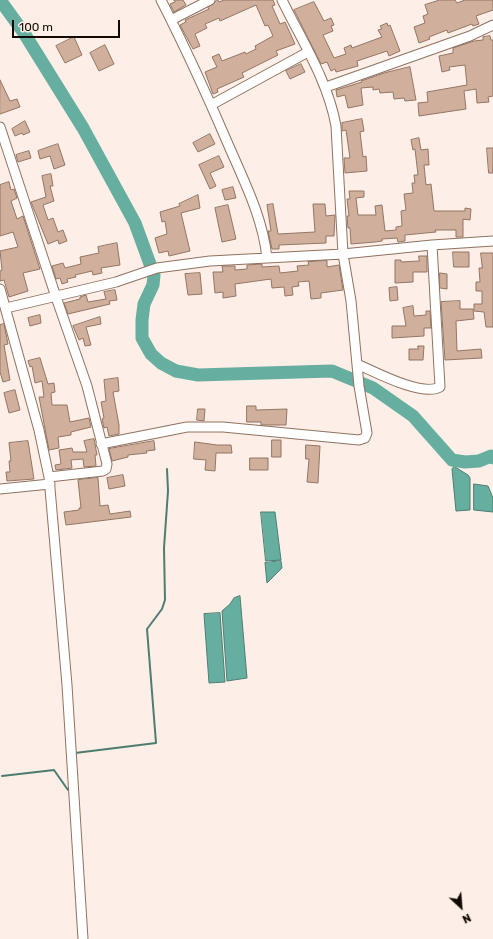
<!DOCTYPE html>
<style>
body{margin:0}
#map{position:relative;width:493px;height:939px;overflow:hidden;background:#fdefe7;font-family:Rubik,sans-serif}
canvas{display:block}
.north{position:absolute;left:441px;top:887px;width:40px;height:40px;-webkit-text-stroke:3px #fdefe7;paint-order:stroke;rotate:154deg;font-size:11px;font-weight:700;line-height:16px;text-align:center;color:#130904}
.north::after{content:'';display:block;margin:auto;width:14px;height:18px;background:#130904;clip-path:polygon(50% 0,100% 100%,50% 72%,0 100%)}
.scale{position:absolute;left:12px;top:20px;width:108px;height:18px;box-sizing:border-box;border:2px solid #130904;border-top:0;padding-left:5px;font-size:12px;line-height:14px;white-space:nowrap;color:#130904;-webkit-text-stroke:3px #fdefe7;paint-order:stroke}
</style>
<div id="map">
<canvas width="493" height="939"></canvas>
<div class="north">N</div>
<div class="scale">100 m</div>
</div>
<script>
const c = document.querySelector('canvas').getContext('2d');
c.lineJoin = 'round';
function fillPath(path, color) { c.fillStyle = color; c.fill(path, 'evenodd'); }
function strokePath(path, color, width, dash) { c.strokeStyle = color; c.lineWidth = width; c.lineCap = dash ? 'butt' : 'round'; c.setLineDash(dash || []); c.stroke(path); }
const water = new Path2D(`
 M 455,467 L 468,475 L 470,478 L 470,510 L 456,511 L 452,469 Z
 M 474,484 L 488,486 L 493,498 L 493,512 L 474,510 Z
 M 261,512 L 275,512 L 281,560 L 266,561 Z
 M 281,561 L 282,568 L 267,583 L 265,563 Z
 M 240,596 L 247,678 L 227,681 L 222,611 L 230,604 L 234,598 Z
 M 220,613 L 225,682 L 209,683 L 204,614 Z`);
fillPath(water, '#66afa0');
strokePath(water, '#4d7d71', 1);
strokePath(new Path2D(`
 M 491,456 L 493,454
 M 75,753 L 156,743 L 147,629 L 162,609 L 165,600 L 164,548 L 168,491 L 167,469
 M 2,776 L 54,770 L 68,790`), '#4d7d71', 2);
strokePath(new Path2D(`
 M 0,0 L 24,33 L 83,128 L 135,223 L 154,275 L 153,285 L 144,304 L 142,320 L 142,338 L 151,354 L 161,363 L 176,371 L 198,375 L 332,371 L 373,388 L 413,416 L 452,460 L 465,462 L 479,461 L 491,456 L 493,458`), '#66afa0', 13);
const building = new Path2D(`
 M 174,0 L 183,0 L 186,5 L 174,12 L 170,4 L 175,2 Z
 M 218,0 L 219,2 L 224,0 L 273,0 L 275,5 L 272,6 L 280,24 L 285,22 L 295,44 L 276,51 L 278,55 L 242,73 L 244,77 L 217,89 L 218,92 L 213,94 L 205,72 L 217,67 L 212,57 L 219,54 L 222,61 L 245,52 L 246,54 L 256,49 L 255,46 L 273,36 L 268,25 L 265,26 L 256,5 L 220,21 L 219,18 L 205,24 L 207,28 L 195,34 L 200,46 L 193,49 L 180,25 L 186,22 L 185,20 L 209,9 L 208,8 Z
 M 440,0 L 455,0 L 457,3 L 465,0 L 493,0 L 493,10 L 476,16 L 479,24 L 473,26 L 472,24 L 448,33 L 447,30 L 429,37 L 430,39 L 419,43 L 414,27 L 425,23 L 423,16 L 428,14 L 425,5 Z
 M 314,2 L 324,21 L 331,18 L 334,25 L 331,26 L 333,31 L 323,35 L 334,58 L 346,54 L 344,48 L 351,45 L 352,48 L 382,37 L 378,30 L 382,29 L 380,26 L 387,23 L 388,26 L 390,25 L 400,51 L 389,56 L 387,51 L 357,61 L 358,66 L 336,72 L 335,69 L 331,71 L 327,62 L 321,64 L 294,10 Z
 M 490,36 L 491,40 L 493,40 L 493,96 L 488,97 L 489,102 L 477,103 L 476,89 L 464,91 L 466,109 L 419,116 L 418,103 L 428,102 L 427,92 L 467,85 L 465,65 L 449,67 L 450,70 L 442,72 L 439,56 L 453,53 L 453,48 L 474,41 L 483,40 L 483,37 Z
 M 74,37 L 82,55 L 65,63 L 56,46 Z
 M 105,45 L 114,64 L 99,71 L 90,53 Z
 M 301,64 L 305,72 L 290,79 L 286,71 Z
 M 410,67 L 416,100 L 405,101 L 404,98 L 394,99 L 393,92 L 380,93 L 379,89 L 373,90 L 373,87 L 361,88 L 363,105 L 348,108 L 345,95 L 337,97 L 336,90 L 362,82 L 361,81 L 384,73 Z
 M 0,80 L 10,101 L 17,99 L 20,107 L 0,114 Z
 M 362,119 L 364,131 L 360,132 L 363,157 L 366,156 L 367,171 L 345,173 L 344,158 L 350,158 L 346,130 L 342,131 L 342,123 Z
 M 25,121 L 30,132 L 23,135 L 22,133 L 15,136 L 12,129 Z
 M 210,134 L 215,144 L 198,152 L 193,143 Z
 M 419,138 L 421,150 L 428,149 L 429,165 L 424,165 L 426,185 L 431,184 L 434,211 L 465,211 L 465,208 L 471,209 L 470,220 L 463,219 L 463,237 L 456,237 L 456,230 L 435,230 L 436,232 L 405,235 L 405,241 L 398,242 L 397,238 L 382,239 L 382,241 L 375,242 L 351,244 L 350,228 L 348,228 L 347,216 L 349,216 L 347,199 L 350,199 L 349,191 L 364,191 L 364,197 L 356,198 L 358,215 L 376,215 L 375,206 L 382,205 L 385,231 L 396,230 L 396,227 L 402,226 L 401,211 L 406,210 L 404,194 L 413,193 L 412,183 L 415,183 L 414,175 L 418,175 L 415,149 L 413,150 L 411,140 Z
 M 58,144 L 65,165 L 54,169 L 50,156 L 40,159 L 38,151 Z
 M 487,148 L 493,148 L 493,173 L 489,173 Z
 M 29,151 L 31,158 L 18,162 L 16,155 Z
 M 219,156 L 224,167 L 210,173 L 216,186 L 210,189 L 199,165 Z
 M 51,174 L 53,186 L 50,186 L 54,201 L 43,205 L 48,220 L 53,218 L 58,232 L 63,230 L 67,241 L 59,244 L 58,240 L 48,244 L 31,202 L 46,197 L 42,176 Z
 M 9,182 L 11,190 L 14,189 L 17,198 L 11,201 L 17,219 L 23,216 L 40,269 L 23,273 L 28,291 L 9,297 L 4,280 L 0,281 L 0,271 L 2,270 L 0,251 L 18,247 L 13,232 L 0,236 L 0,185 Z
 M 233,187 L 236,198 L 225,200 L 222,190 Z
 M 198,195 L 200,208 L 181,213 L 190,251 L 169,256 L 168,251 L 159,253 L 155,238 L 167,234 L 165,221 L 162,222 L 160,212 L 180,206 L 179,204 Z
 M 273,204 L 278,234 L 315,232 L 313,204 L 325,204 L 326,216 L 335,215 L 334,236 L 326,236 L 326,243 L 279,245 L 279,249 L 272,249 L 268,231 L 271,231 L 267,205 Z
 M 228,205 L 236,239 L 222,242 L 215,208 Z
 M 117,243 L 120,265 L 101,268 L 102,273 L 93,275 L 92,271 L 75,275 L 76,277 L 67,279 L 68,282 L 62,284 L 60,278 L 56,279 L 52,266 L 63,263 L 65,268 L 81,264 L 80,257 L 99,253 L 98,247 Z
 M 453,252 L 469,252 L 469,267 L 454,267 Z
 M 481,253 L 493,253 L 493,327 L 486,327 L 484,312 L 474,311 L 474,304 L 482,304 L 482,291 L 476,291 L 476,282 L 480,282 L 479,268 L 482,268 Z
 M 419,256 L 427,256 L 427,272 L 413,272 L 413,282 L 395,283 L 395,260 L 401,260 L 401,262 L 419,261 Z
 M 327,261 L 327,267 L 339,265 L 343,290 L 321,293 L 321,298 L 311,299 L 309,281 L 298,282 L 299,286 L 292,287 L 293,295 L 285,296 L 284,287 L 272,288 L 271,279 L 235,284 L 236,296 L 223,298 L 223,292 L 215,293 L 213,272 L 223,272 L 222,266 L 235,266 L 235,270 L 247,269 L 247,265 L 262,264 L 262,267 L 279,266 L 280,273 L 298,271 L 297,266 L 309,265 L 308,262 Z
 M 200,273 L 202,294 L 188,295 L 185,274 Z
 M 440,273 L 447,274 L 447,289 L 440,288 Z
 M 397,287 L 398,300 L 390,301 L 389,288 Z
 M 115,290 L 117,300 L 109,301 L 110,304 L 68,314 L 64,303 L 80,299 L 80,297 L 86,295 L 88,302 L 106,299 L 104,292 Z
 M 460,301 L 460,309 L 473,309 L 474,319 L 456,321 L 457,351 L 481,349 L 482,358 L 445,360 L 441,302 Z
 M 413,306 L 414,316 L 426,315 L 426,311 L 430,311 L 431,328 L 424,328 L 424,336 L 392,338 L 392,326 L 406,326 L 403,308 Z
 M 40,315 L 41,323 L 30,326 L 28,318 Z
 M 100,317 L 101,324 L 86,327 L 91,345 L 85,346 L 83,338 L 79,340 L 73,326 Z
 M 4,324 L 8,344 L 4,345 L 10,380 L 3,382 L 0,372 L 0,325 Z
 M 418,346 L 424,346 L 423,360 L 409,360 L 409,349 L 418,349 Z
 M 40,358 L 48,384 L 54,383 L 55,392 L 51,393 L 52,405 L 67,405 L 70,422 L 89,418 L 91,427 L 71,432 L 71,435 L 58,437 L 59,448 L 49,450 L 39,397 L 44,397 L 42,381 L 35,383 L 32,366 L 30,367 L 28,361 Z
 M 118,378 L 119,391 L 113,392 L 119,425 L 119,434 L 109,436 L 107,427 L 104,428 L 102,419 L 104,418 L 101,402 L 106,401 L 104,380 Z
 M 15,390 L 20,410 L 9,413 L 4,393 Z
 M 247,406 L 256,406 L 256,410 L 287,409 L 286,425 L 261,425 L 261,422 L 247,422 Z
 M 198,409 L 205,409 L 204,421 L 197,420 Z
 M 94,439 L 97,455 L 95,455 L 96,466 L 84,467 L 83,459 L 71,460 L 72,468 L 56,470 L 55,465 L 61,464 L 59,450 L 72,448 L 73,452 L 87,452 L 84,441 Z
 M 272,440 L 281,440 L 281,457 L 272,457 Z
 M 28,441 L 34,479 L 7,481 L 6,472 L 10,472 L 9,461 L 11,461 L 9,443 Z
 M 154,441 L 155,450 L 146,451 L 147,453 L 128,455 L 128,457 L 112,461 L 109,449 Z
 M 195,442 L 217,445 L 231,445 L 232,453 L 216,453 L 215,471 L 205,470 L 206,460 L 194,459 Z
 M 306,445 L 320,446 L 318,483 L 307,482 L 309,459 L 306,459 Z
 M 250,458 L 268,458 L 268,470 L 250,470 Z
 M 123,475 L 125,486 L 109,489 L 107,478 Z
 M 98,478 L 100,506 L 108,505 L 110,514 L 130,511 L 131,517 L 66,525 L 64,512 L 79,510 L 79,508 L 81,508 L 78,480 Z`);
fillPath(building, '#d0b09d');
strokePath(building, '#937563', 1);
const minor = new Path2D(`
 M 161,0 C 185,47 207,95 228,144 C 244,181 263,218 267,258
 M 171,20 L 210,0
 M 326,87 L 470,36 L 493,25
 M 211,105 L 308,52
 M 0,127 L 56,297 L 87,386 L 107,464 L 106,469 L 103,471 L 49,477
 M 0,289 L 39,430 L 49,477 L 67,685 L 83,939
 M 6,308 L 116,282 L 157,268 L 210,261 L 343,254 L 432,245 L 493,241
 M 357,364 C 375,372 422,397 440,387 L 432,245
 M 101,444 L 187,427 L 223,427 L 359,440 L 365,438 L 367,433 L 359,386 L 351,301 L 343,254 L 336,126 C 328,81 302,41 282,0
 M 0,489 L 50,484`);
strokePath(minor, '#8f7260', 11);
strokePath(minor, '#fff', 9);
</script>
